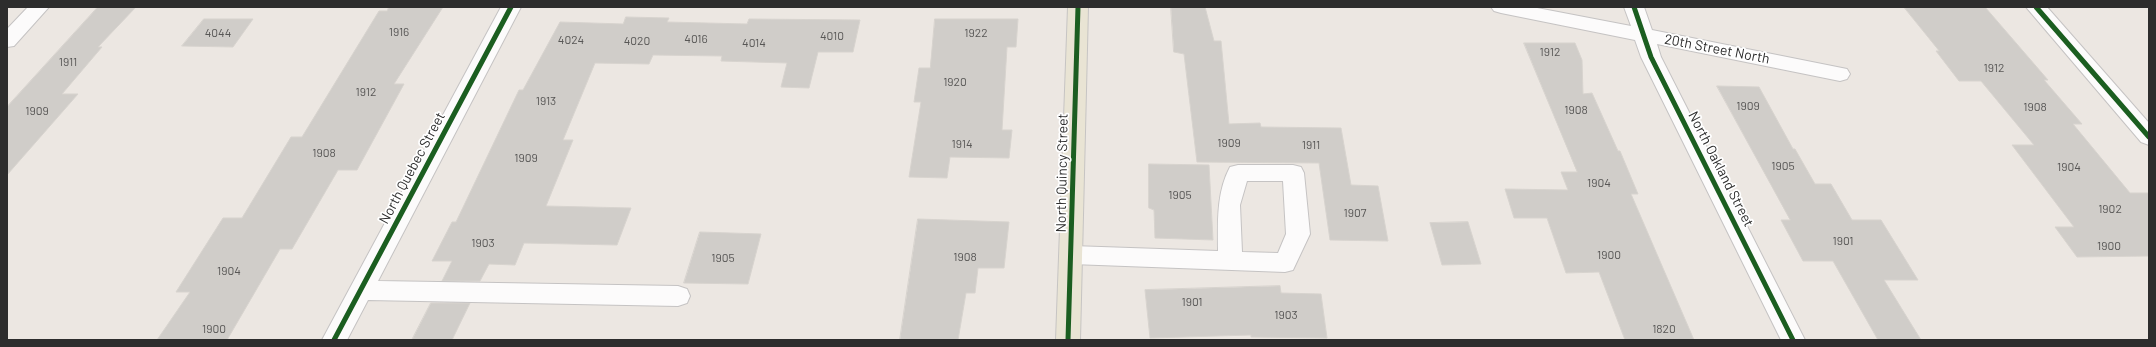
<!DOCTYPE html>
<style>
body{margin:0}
#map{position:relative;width:2156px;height:347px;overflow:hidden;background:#ece7e2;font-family:Barlow,sans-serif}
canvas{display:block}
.frame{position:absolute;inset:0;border:8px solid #2d2d2d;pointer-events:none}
</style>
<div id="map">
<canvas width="2156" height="347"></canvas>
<div class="frame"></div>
</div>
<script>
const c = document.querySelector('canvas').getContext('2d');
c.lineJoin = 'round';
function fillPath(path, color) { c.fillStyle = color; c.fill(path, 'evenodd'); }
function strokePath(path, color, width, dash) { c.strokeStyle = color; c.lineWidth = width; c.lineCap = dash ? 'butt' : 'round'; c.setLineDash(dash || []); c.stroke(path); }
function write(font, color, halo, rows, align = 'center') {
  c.font = font + ' Barlow,sans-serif'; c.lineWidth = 3.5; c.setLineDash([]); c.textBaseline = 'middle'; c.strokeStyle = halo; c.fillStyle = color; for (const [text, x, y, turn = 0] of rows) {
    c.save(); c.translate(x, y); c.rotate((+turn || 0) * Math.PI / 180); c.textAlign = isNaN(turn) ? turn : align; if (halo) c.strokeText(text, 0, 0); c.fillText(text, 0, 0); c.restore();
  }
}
const building = new Path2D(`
 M 98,7 L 136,7 L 98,47 L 102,47 L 62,94 L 78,94 L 7,175 L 7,107 Z
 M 389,7 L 443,7 L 394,84 L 404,84 L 357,170 L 338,170 L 292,249 L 280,249 L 227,340 L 157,340 L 190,292 L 176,292 L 223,218 L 242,218 L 291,137 L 302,137 L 379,11 L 387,11 Z
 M 1171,7 L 1205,7 L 1214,41 L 1221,41 L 1229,124 L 1260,123 L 1261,127 L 1341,128 L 1351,185 L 1378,186 L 1388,241 L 1330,240 L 1319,163 L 1197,162 L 1184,54 L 1174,52 Z
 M 1904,7 L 1985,7 L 2048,80 L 2044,80 L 2082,124 L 2073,124 L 2130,193 L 2149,193 L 2149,256 L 2077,257 L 2055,227 L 2074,227 L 2012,145 L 2034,145 L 1981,81 L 1959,81 L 1936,51 L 1939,51 Z
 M 626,17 L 669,18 L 667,22 L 747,24 L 749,19 L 860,20 L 853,52 L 818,52 L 809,88 L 781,87 L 787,63 L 721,61 L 722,56 L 653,55 L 649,64 L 595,63 L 563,140 L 573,140 L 546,206 L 631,208 L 617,245 L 524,243 L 515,265 L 489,264 L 480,281 L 442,281 L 452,261 L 432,261 L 452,222 L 456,222 L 519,90 L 523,90 L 560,22 L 623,24 Z
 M 204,19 L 253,19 L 233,47 L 182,46 Z
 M 935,19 L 1018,19 L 1016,47 L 1007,47 L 1002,130 L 1012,130 L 1009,158 L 950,157 L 947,178 L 909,177 L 921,102 L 914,102 L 919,68 L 930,68 Z
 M 1524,43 L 1575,43 L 1582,60 L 1583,94 L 1592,93 L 1618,151 L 1620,151 L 1638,194 L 1631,194 L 1694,340 L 1625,340 L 1599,272 L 1566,273 L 1547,218 L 1514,218 L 1505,189 L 1568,190 L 1561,172 L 1577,172 Z
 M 1717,86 L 1759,87 L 1793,149 L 1795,149 L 1815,184 L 1831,184 L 1852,220 L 1881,220 L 1918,280 L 1884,280 L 1921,340 L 1878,340 L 1833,261 L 1803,261 L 1781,220 L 1790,220 Z
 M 1149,164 L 1209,165 L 1213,240 L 1155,238 L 1154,210 L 1149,208 Z
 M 918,219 L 1009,222 L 1004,268 L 978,268 L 975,293 L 966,293 L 958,340 L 900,340 Z
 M 1468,222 L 1481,264 L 1442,265 L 1430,223 Z
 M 700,232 L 761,234 L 748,284 L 684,283 Z
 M 1280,286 L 1281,293 L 1321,294 L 1327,338 L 1251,337 L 1251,335 L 1150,338 L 1145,290 Z
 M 431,303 L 470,303 L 452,340 L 412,340 Z`);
fillPath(building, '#d0cdc9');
strokePath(building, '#d7d3ce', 1);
const minor = new Path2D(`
 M 28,7 L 49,7 L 14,46 L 7,47 L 7,29 Z
 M 501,7 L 521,7 L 378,281 L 678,286 L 687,289 L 690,296 L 687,303 L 678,306 L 368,300 L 347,340 L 322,340 Z
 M 1491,7 L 1532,7 L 1631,26 L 1624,7 L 1644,7 L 1652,30 L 1847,69 L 1850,74 L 1847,79 L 1840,81 L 1657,44 L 1661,57 L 1805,340 L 1781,340 L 1641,57 L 1635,40 L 1501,13 L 1494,11 Z
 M 2026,7 L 2047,7 L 2149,123 L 2149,145 L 2141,142 Z
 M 1238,165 L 1293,165 L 1301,167 L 1304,173 L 1310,234 L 1293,270 L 1285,272 L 1072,264 L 1064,261 L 1060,255 L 1064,249 L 1072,246 L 1218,251 C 1218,223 1216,193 1230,167 ZM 1247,181 L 1283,181 L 1286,234 L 1278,253 L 1242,252 L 1240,205 Z`);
const major = new Path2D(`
 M 1068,7 L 1088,7 L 1080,340 L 1056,340 Z`);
strokePath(minor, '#c5c3c3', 2);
strokePath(major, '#c6c4c3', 2);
fillPath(minor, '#fcfbfb');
fillPath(major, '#e9e4d4');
strokePath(new Path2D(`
 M 1634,7 L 1651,57 L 1793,340
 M 2036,7 L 2149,137
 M 334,340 L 511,7
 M 1068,340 L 1078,7`), '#1b5e20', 5);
write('12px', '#585756', null, [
 ["1916",399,32],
 ["4044",218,33],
 ["1922",976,33],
 ["4010",832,36],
 ["4016",696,39],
 ["4024",571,40],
 ["4020",637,41],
 ["4014",754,43],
 ["1912",1550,52],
 ["1911",68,62],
 ["1912",1994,68],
 ["1920",955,82],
 ["1912",366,92],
 ["1913",546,101],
 ["1909",1748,106],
 ["1908",2035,107],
 ["1908",1576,110],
 ["1909",37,111],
 ["1909",1229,143],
 ["1914",962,144],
 ["1911",1311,145],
 ["1908",324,153],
 ["1909",526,158],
 ["1905",1783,166],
 ["1904",2069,167],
 ["1904",1599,183],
 ["1905",1180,195],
 ["1902",2110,209],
 ["1907",1355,213],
 ["1901",1843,241],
 ["1903",483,243],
 ["1900",2109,246],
 ["1900",1609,255],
 ["1908",965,257],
 ["1905",723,258],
 ["1904",229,271],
 ["1901",1192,302],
 ["1903",1286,315],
 ["1900",214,329],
 ["1820",1664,329]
]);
write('14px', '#2d2d2d', '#fff', [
 ["20th Street North",1717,49,11],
 ["North Quebec Street",412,168,-62],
 ["North Oakland Street",1721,169,63],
 ["North Quincy Street",1062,173,-89]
]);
</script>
